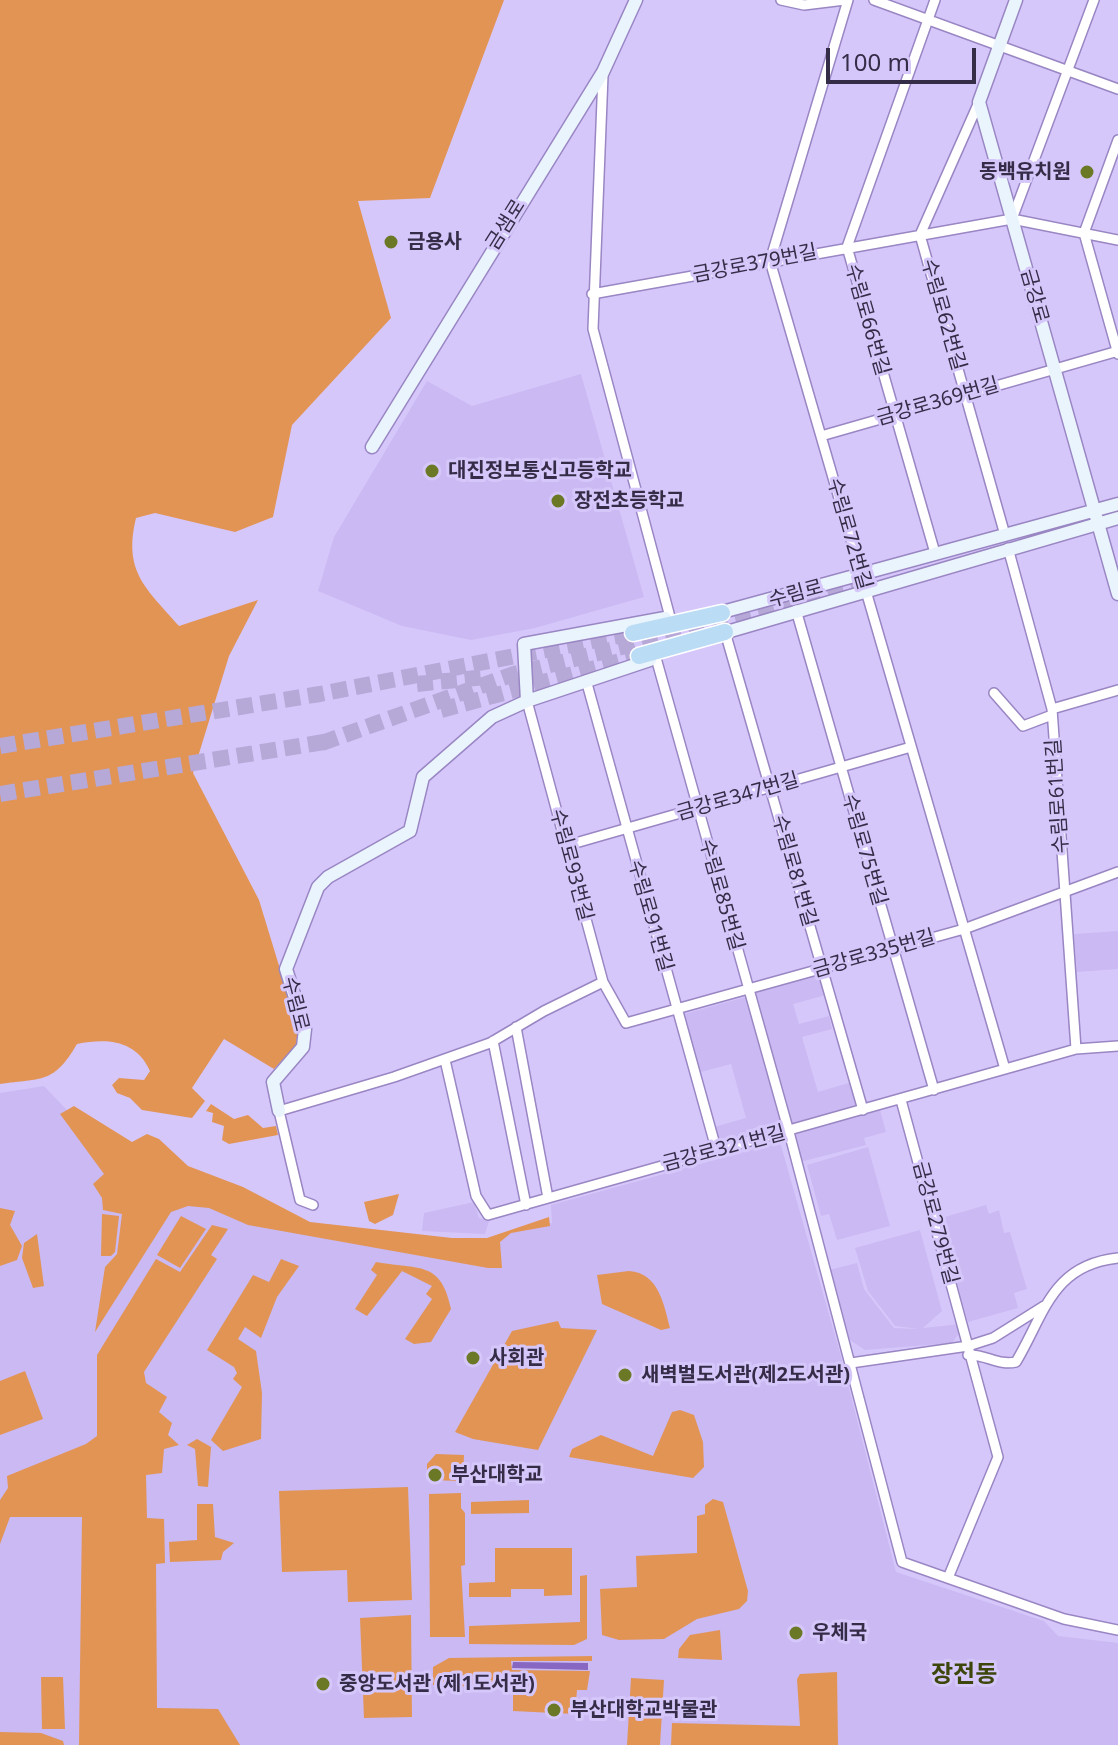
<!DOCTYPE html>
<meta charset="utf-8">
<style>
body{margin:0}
#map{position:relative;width:1118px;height:1745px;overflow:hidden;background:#d6c7fb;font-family:"Noto Sans",sans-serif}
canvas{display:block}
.scale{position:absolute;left:826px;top:48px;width:150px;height:36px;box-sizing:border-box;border:4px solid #352d47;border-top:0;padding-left:10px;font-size:24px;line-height:28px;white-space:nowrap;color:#352d47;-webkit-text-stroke:6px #d6c7fb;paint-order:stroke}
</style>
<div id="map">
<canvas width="1118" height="1745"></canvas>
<div class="scale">100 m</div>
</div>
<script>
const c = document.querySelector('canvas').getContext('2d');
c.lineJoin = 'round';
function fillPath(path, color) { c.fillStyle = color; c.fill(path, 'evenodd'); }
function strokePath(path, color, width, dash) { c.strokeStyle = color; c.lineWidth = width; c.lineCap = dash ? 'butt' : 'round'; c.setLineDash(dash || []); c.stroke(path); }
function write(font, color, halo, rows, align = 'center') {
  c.font = font + ' "Noto Sans","Noto Sans KR",sans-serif'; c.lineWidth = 6; c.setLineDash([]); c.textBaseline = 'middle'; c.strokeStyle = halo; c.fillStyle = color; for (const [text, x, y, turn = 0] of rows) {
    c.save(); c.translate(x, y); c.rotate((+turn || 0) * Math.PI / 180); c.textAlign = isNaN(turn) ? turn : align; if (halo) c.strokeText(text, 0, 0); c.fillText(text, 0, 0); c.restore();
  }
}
fillPath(new Path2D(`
 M 581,374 L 644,597 L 535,628 L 471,640 L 402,626 L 318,591 L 334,537 L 427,381 L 472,406 Z
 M 1118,931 L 1118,969 L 1077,972 L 1074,934 Z
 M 819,972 L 826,995 L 793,1004 L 799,1024 L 829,1016 L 832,1029 L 802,1037 L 818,1092 L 852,1082 L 859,1108 L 790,1128 L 751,991 Z
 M 749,996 L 785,1127 L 719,1145 L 714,1127 L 746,1118 L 731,1064 L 697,1073 L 681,1015 Z
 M 44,1086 L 125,1171 L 310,1224 L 454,1242 L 494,1242 L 510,1232 L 552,1223 L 551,1205 L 780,1142 L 840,1353 L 896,1572 L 1044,1621 L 1058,1636 L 1118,1643 L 1118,1745 L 0,1745 L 0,1093 Z
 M 880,1110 L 886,1132 L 864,1138 L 866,1145 L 800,1162 L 793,1134 Z
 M 868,1147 L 890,1226 L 837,1240 L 829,1214 L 821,1216 L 807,1165 Z
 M 474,1202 L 479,1218 L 489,1221 L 485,1234 L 422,1231 L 424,1213 Z
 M 986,1205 L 989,1214 L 999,1210 L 1004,1233 L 1010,1232 L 1027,1289 L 1014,1293 L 1018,1308 L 968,1322 L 938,1219 Z
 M 920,1230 L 942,1311 L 923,1328 L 960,1324 L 960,1332 L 952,1343 L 865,1350 L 850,1340 L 829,1270 L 857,1263 L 864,1289 L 894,1328 L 920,1329 L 895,1326 L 868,1291 L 855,1248 Z`), '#cab9f2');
fillPath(new Path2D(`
 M 0,0 L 504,0 L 430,198 L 358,201 L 391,318 L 292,425 L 273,517 L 235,532 L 155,513 L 136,518 C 123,572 146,588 179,626 L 258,600 L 229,656 L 193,773 L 259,900 L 298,1028 L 296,1045 L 274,1069 L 224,1039 L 192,1088 L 205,1101 L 192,1118 L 142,1110 L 130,1098 L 117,1093 L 112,1085 L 119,1078 L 144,1080 L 150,1071 C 136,1040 107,1038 77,1044 C 54,1084 42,1078 0,1084 Z
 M 211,1104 L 234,1119 L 248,1115 L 263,1128 L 276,1126 L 278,1135 L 229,1144 L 222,1140 L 224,1126 L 212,1122 L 213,1113 L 206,1111 Z
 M 74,1106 L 132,1142 L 147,1134 L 159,1139 L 188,1166 L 243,1187 L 310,1222 L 452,1238 L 487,1238 L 549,1217 L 550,1226 L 511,1233 L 500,1242 L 502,1268 L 488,1268 L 248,1225 L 209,1208 L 188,1206 L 171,1212 L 95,1332 L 105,1267 L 117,1254 L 122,1214 L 103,1210 L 102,1198 L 93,1184 L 104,1174 L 60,1114 Z
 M 399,1194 L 393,1215 L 375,1224 L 369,1221 L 364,1202 Z
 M 0,1208 L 15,1211 L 10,1225 L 22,1246 L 17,1260 L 0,1266 Z
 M 102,1214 L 119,1216 L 115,1252 L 111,1256 L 101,1256 Z
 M 181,1216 L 206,1229 L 180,1268 L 157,1255 Z
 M 212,1225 L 228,1229 L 211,1255 L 217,1259 L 144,1372 L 146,1383 L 167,1397 L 159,1412 L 172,1423 L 168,1435 L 179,1445 L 164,1449 L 162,1473 L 146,1475 L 147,1518 L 164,1519 L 165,1563 L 156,1564 L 157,1708 L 218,1709 L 240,1745 L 79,1745 L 82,1517 L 10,1517 L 0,1544 L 0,1500 L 8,1488 L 7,1476 L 86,1444 L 97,1436 L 97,1355 L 156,1259 L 180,1272 Z
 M 37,1234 L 44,1286 L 33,1288 L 22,1258 L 24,1243 Z
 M 281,1259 L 299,1266 L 277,1297 L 261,1338 L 245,1327 L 238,1339 L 256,1351 L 262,1393 L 261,1439 L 223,1451 L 211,1440 L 242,1387 L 233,1379 L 237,1373 L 234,1367 L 207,1350 L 253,1275 L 269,1282 Z
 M 376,1262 C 419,1270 441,1260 451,1309 L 431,1342 L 414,1344 L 405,1339 L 432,1299 L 426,1294 L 432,1286 L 402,1271 L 367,1316 L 355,1309 L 377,1275 L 371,1270 Z
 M 629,1271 C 659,1273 664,1305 670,1328 L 661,1330 L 602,1304 L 597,1275 Z
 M 558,1321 L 561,1328 L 597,1330 L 538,1450 L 473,1439 L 455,1432 L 512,1331 Z
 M 25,1371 L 43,1419 L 0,1435 L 0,1381 Z
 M 680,1410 L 694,1415 L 703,1442 L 704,1467 L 693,1478 L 569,1457 L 572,1449 L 601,1435 L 653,1456 L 672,1412 Z
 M 197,1439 L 211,1447 L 208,1487 L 198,1486 L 195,1449 L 187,1445 Z
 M 436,1454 L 464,1455 L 463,1481 L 427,1480 L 427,1464 Z
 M 408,1487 L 412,1600 L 348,1602 L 347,1570 L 282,1572 L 279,1491 Z
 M 461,1493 L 461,1508 L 465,1513 L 465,1565 L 461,1566 L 465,1637 L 430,1637 L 429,1494 Z
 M 713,1499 L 723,1502 L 748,1591 L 747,1601 L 739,1609 L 697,1619 L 664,1639 L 619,1640 L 602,1635 L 600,1589 L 637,1587 L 636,1556 L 697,1553 L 697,1516 L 705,1514 L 705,1505 Z
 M 529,1500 L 529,1513 L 471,1514 L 471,1502 Z
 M 197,1504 L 213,1504 L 215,1537 L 234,1543 L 223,1552 L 221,1560 L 170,1562 L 169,1542 L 197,1540 Z
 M 495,1548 L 572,1548 L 572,1595 L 544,1596 L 544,1589 L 511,1589 L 511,1597 L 469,1597 L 469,1583 L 495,1582 Z
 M 587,1575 L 587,1639 L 574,1645 L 469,1644 L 469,1626 L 580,1622 L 580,1576 Z
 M 411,1615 L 412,1717 L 364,1718 L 360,1618 Z
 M 720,1630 L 722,1660 L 678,1658 L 679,1649 L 690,1635 Z
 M 592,1656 L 592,1661 L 511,1661 L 512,1670 L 590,1671 L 587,1690 L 577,1690 L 575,1714 L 513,1711 L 513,1689 L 433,1685 L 433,1667 L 449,1658 Z
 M 837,1672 L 838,1745 L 671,1745 L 672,1723 L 800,1726 L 797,1679 L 800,1674 Z
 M 41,1677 L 63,1677 L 65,1729 L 42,1729 Z
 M 631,1678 L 664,1680 L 660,1745 L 627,1745 Z
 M 0,1732 L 41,1733 L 63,1741 L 64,1745 L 0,1745 Z`), '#e29455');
fillPath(new Path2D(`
 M 513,1662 L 588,1663 L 588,1670 L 512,1668 Z`), '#8767c2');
strokePath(new Path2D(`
 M 417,684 L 486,677
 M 441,710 L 639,656
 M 322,743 L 514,674 L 854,589
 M 0,746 L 320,694 L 633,633
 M 0,794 L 330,741`), '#b6a8d7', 16, [16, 8]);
const street = new Path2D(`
 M 781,0 L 804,5 L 845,0
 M 848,0 L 770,261 L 1005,1069
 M 874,0 L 1118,89
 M 603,75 L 593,329 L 670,617 L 667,625
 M 979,102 L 920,235 L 1005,535
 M 1118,140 L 1084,233 L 1118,354
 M 1012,219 L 1094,0
 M 592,294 L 1012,219 L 1118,240
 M 821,436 L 1118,351
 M 1008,548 L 1052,709 L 1076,1049
 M 935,553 L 847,247 L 935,0
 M 796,610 L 934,1090
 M 725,632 L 863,1110
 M 656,658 L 789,1132 L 902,1562 L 1064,1619 L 1118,1630
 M 586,680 L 717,1152
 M 994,693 L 1023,726 L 1052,715
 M 527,701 L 603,982 L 626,1023 L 964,929 L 1118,872
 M 1052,709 L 1118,690
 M 565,846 L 911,747
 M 516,1027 L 548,1198
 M 493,1041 L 526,1205
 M 445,1060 L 476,1196 L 488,1215 L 1076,1049 L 1118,1046
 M 901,1100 L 998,1457 L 948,1578
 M 313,1205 L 300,1200 L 279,1111 L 394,1077 L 490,1043 L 544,1011 L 603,982
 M 968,1355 C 986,1354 998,1366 1016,1362 C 1045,1313 1052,1265 1118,1258
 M 851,1363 L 968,1346 L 993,1338 L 1044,1306`);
const secondary = new Path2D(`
 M 1016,0 L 979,102 L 1118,594
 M 372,447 L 603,72 L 636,0
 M 715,614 L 1118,504
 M 720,634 L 1118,518
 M 527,701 L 524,644 L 665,618
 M 279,1111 L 273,1082 L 303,1047 L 305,1029 L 286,969 L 318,887 L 328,877 L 410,831 L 423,777 L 492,717 L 527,701 L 650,660`);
const highway = new Path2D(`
 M 633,633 L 722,613
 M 639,656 L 725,632`);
strokePath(street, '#9986c3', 12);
strokePath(secondary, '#9986c3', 15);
strokePath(highway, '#fff', 19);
strokePath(street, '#fff', 9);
strokePath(secondary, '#eaf4fc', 12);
strokePath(highway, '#badcf4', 16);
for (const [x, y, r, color] of [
 [1087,172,8,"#6b7825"],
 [391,242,8,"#6b7825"],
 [432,471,8,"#6b7825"],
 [558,501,8,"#6b7825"],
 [473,1358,8,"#6b7825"],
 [625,1375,8,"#6b7825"],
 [435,1475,8,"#6b7825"],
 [796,1633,8,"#6b7825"],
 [323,1684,8,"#6b7825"],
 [554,1710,8,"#6b7825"]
]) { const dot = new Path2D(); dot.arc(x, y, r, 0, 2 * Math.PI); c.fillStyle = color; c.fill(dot); strokePath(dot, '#d6c7fb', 3); }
write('bold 20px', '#352d47', '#d6c7fb', [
 ["동백유치원",1071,172,"right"],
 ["금용사",407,242],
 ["대진정보통신고등학교",448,471],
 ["장전초등학교",574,501],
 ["사회관",489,1358],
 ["새벽벌도서관(제2도서관)",641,1375],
 ["부산대학교",451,1475],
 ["우체국",812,1633],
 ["중앙도서관 (제1도서관)",339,1684],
 ["부산대학교박물관",570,1710]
], 'left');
write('20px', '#352d47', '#d6c7fb', [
 ["금샘로",506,225,-58],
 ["금강로379번길",755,264,-11],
 ["금강로",1034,296,74],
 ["수림로62번길",943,315,74],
 ["수림로66번길",867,320,74],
 ["금강로369번길",938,402,-16],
 ["수림로72번길",849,534,74],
 ["수림로",796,594,-15],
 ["수림로61번길",1058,796,-94],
 ["금강로347번길",738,797,-16],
 ["수림로75번길",864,850,74],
 ["수림로93번길",571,865,75],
 ["수림로81번길",794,871,74],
 ["수림로85번길",721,895,74],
 ["수림로91번길",650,916,74],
 ["금강로335번길",874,954,-16],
 ["수림로",295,1004,76],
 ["금강로321번길",724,1149,-15],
 ["금강로279번길",935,1223,75]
]);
write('bold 24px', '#3e470b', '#d6c7fb', [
 ["장전동",964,1675]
]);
</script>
